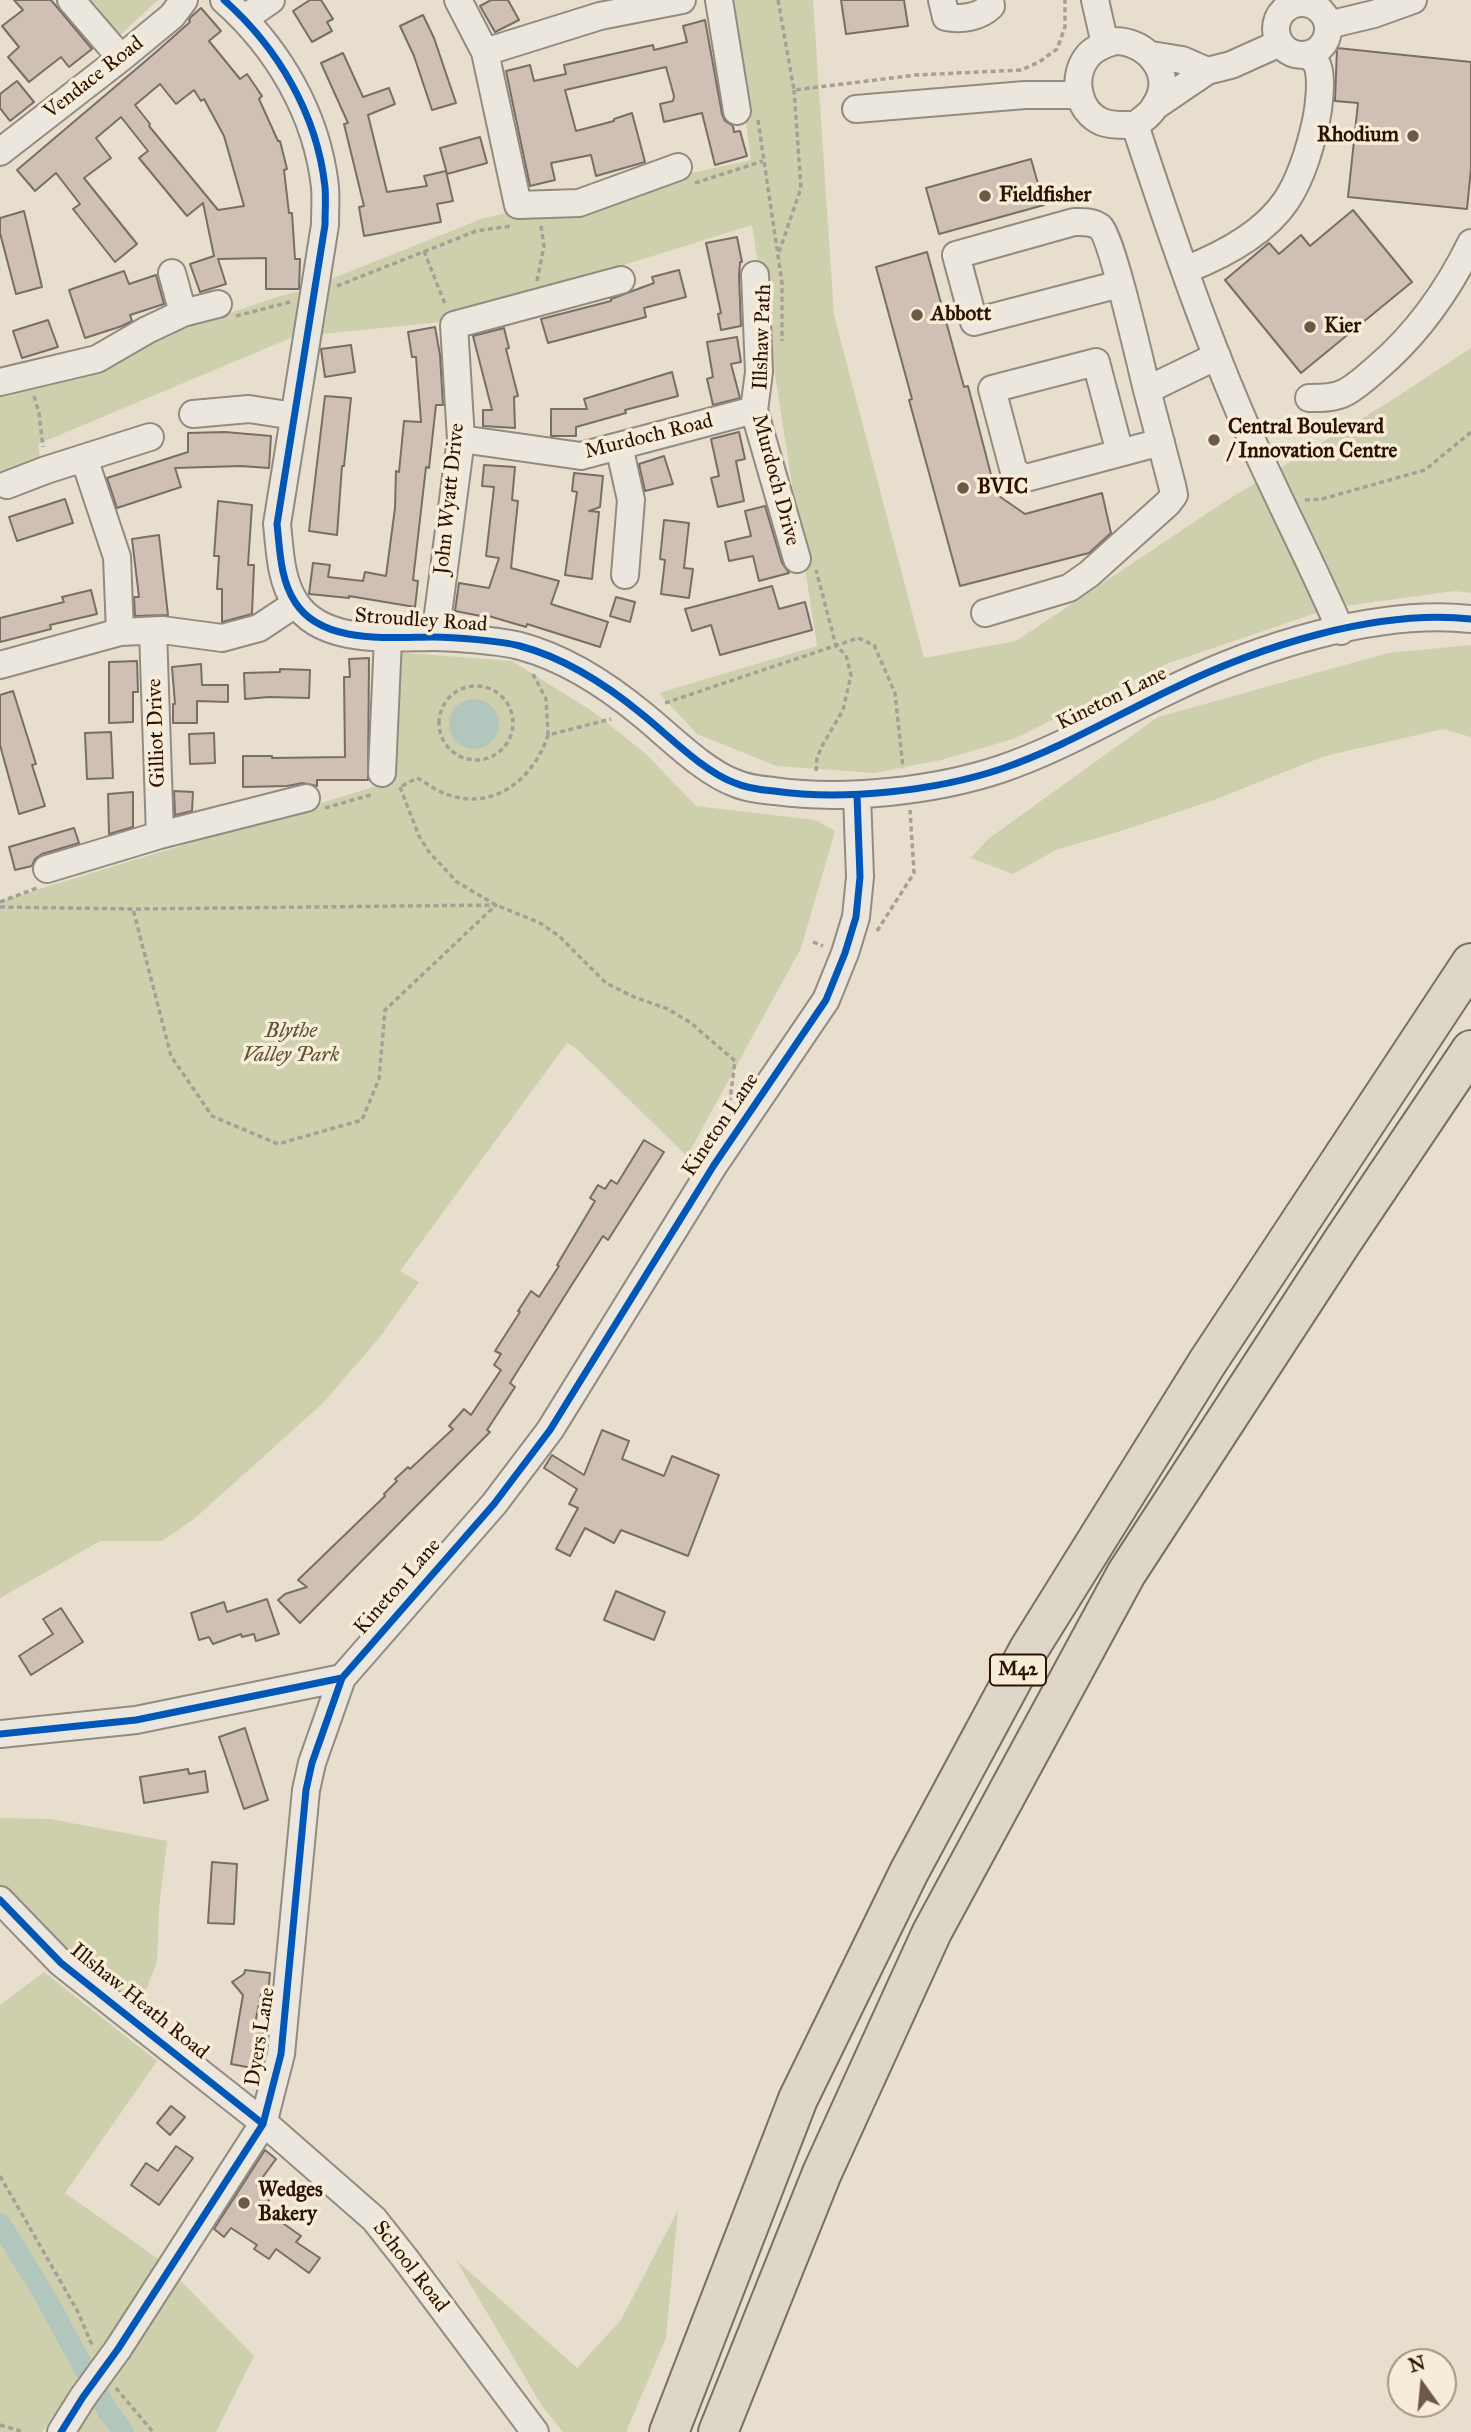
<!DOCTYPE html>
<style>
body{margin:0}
#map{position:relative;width:1471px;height:2432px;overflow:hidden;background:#e7decd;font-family:"IM FELL Great Primer",serif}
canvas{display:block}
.north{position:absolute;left:1387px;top:2348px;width:70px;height:70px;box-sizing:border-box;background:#f7ecd7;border:2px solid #a69581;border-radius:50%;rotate:345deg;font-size:19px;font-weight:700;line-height:28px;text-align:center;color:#2d1200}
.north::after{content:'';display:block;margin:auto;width:24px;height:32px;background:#6e5948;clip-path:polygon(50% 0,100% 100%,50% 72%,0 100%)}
</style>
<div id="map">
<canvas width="1471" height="2432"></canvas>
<div class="north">N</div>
</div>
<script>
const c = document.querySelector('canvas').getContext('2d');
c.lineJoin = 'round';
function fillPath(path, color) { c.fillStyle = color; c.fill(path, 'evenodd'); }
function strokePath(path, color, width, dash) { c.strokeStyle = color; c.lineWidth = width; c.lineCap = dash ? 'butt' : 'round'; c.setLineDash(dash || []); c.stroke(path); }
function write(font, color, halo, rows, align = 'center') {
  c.font = font + ' "IM FELL Great Primer",serif'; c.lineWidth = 7; c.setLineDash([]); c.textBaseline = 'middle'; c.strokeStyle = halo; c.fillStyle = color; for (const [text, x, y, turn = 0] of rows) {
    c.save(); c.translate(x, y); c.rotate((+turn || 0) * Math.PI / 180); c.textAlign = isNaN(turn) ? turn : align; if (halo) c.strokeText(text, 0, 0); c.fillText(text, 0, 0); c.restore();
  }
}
fillPath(new Path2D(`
 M 86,0 L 158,0 L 117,38 Z
 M 729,0 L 813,0 L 834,315 L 924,658 L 1016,641 L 1224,502 L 1389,402 L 1471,348 L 1471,593 L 1454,591 L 1331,608 L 1169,663 L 1013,739 L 941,760 L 874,773 L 776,766 L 697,734 L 659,693 L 817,646 L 752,225 L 441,322 L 293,337 L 38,444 L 41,468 L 0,483 L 0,391 L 280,296 L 301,291 L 484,218 L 751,160 Z
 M 1471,645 L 1471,737 L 1443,729 L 1325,756 L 1211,801 L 1121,831 L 1056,850 L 1013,874 L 971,858 L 988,839 L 1158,717 L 1388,653 Z
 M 395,652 L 512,661 L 592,711 L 645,753 L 696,806 L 815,820 L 835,831 L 801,948 L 687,1156 L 576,1048 L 567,1043 L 400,1271 L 419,1282 L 380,1337 L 323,1403 L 194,1519 L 162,1541 L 100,1541 L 0,1598 L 0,901 L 390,782 Z
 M 0,1818 L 50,1819 L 167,1841 L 159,1909 L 157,1962 L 137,2013 L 70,1955 L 0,1885 Z
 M 44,1972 L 157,2061 L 65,2193 L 164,2263 L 42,2432 L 0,2432 L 0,2005 Z
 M 678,2210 L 666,2338 L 626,2432 L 563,2432 L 542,2406 L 456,2260 L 577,2368 L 621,2320 Z
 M 175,2275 L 254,2356 L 216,2432 L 76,2432 Z`), '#cecfad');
fillPath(new Path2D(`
 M449 724a25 25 0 1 1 50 0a25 25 0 1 1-50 0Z`), '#b2c6be');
strokePath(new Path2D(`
 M 0,2223 L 43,2293 L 107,2410 L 124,2432`), '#b2c6be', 21);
const building = new Path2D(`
 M 14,0 L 51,0 L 92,49 L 69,67 L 61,57 L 29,82 L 8,57 L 19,47 L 2,26 L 23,10 Z
 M 310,0 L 321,0 L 333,19 L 327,22 L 332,31 L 312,42 L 293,11 Z
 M 491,0 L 508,0 L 519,20 L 495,32 L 480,6 Z
 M 841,0 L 904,0 L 908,26 L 846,34 Z
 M 201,8 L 221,31 L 209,41 L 240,79 L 247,74 L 262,96 L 259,99 L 278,141 L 280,141 L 287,169 L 284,170 L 289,213 L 292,213 L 295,259 L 300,259 L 299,289 L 266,289 L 266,258 L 218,259 L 226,284 L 200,292 L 190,264 L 214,256 L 203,203 L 187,216 L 139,158 L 148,151 L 121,117 L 96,138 L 111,158 L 84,178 L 137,244 L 115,262 L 73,209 L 80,204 L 56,173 L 35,191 L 17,170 L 155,53 L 190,22 L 189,20 L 191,17 ZM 160,84 L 176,104 L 194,90 L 201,101 L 204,99 L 224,136 L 244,206 L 218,210 L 149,126 L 150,124 L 135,105 Z
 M 423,15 L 434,38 L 456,103 L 432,110 L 414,56 L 400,26 Z
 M 705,20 L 722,114 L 725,121 L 733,126 L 734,132 L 740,131 L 747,156 L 715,165 L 702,113 L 664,122 L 660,104 L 673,101 L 674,96 L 666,67 L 565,90 L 576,131 L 614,121 L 614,119 L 632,113 L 645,162 L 596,176 L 591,155 L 551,163 L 555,180 L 530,186 L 506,71 L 530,65 L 534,81 L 566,74 L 564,65 L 653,45 L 654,50 L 687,42 L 683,26 Z
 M 1337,48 L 1471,62 L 1471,168 L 1467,209 L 1348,197 L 1358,103 L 1335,101 Z
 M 343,53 L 363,97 L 389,88 L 395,104 L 368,115 L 387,192 L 427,186 L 424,176 L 446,171 L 453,201 L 437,204 L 441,222 L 364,236 L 359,207 L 364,206 L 344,124 L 348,123 L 321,63 Z
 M 17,81 L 34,102 L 10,121 L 0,108 L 0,94 Z
 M 480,137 L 487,163 L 447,174 L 440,148 Z
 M 1031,159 L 1044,205 L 939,234 L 926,188 Z
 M 1353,210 L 1412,282 L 1301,373 L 1225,280 L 1269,243 L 1279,254 L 1301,235 L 1310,246 Z
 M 24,211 L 42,287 L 16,294 L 0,233 L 0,218 Z
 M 737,237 L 742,262 L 740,262 L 739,276 L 741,326 L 721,330 L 718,314 L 721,313 L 706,243 Z
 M 927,252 L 964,387 L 968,386 L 996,494 L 1025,514 L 1102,493 L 1111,533 L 1089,553 L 960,586 L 909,400 L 912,399 L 876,267 Z
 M 679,270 L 686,297 L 644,308 L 646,317 L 548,343 L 541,319 L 611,301 L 611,299 L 654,283 L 652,277 Z
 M 124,271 L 129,284 L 156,275 L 164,304 L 130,315 L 132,321 L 122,326 L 85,338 L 69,290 Z
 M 48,320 L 58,347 L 22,358 L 13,331 Z
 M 435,327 L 440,355 L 443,405 L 436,405 L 429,468 L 426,467 L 413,580 L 418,581 L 415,607 L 349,596 L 349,598 L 309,594 L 313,563 L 330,565 L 328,577 L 363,581 L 365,572 L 386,576 L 395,508 L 396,471 L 399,472 L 404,421 L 421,422 L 416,357 L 412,357 L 408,332 Z
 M 504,328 L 509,348 L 506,349 L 518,396 L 514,397 L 515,428 L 483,426 L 483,410 L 492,410 L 473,336 Z
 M 737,337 L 741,362 L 731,364 L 740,398 L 713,405 L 707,379 L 713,377 L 707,342 Z
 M 351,345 L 355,372 L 325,377 L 321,349 Z
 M 672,372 L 678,396 L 625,410 L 626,413 L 576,427 L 576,436 L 551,436 L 551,409 L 587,409 L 584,399 Z
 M 325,396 L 351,398 L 344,466 L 342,466 L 337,535 L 309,531 Z
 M 225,432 L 271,436 L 269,468 L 241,466 L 175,468 L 181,487 L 117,508 L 107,478 L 188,452 L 188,433 Z
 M 739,432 L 745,459 L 736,461 L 744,501 L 718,507 L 711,478 L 719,476 L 711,439 Z
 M 664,456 L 673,484 L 645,491 L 639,464 Z
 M 484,465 L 515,467 L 512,500 L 518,501 L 511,568 L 559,581 L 551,604 L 608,622 L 600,647 L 527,624 L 526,627 L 482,614 L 481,616 L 455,611 L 459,583 L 489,588 L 499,558 L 486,556 L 494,487 L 482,486 Z
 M 574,473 L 603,476 L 600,507 L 589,511 L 599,512 L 592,579 L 565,575 L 577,492 L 572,491 Z
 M 65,499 L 73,523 L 17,541 L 9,517 Z
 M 218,501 L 252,505 L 248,565 L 254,565 L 252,614 L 222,622 L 222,589 L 217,589 L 219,556 L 214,556 Z
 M 765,506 L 782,563 L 789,573 L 759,581 L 753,556 L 729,561 L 725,542 L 751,536 L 745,511 Z
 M 664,520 L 689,523 L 684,568 L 693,569 L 689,598 L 661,594 L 665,560 L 660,559 Z
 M 159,535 L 168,615 L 135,616 L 134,597 L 139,597 L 132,539 Z
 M 772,586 L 779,609 L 805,602 L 812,630 L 720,655 L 711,625 L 692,631 L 685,609 Z
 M 91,590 L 97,614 L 50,625 L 51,629 L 0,642 L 0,618 L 64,602 L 62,597 Z
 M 616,597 L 635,602 L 630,622 L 610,616 Z
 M 369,658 L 368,780 L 317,780 L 317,786 L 303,783 L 287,786 L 243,787 L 243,756 L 272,756 L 272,758 L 345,757 L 344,677 L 350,677 L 349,659 Z
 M 137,661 L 138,692 L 133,692 L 133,722 L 109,723 L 109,662 Z
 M 201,664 L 202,685 L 228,685 L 228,702 L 197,701 L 197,723 L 173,723 L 173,704 L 175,704 L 172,667 Z
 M 280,669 L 310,670 L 309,698 L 269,697 L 245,699 L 244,673 L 280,672 Z
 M 13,691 L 36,764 L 32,765 L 45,806 L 19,814 L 0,745 L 0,695 Z
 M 111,732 L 113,778 L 87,779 L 85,733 Z
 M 214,733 L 215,763 L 190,764 L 189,734 Z
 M 174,791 L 193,792 L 192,811 L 175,815 Z
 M 133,792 L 133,827 L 109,834 L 108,794 Z
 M 74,828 L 79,843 L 42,854 L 35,859 L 32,866 L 15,870 L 9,847 Z
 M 644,1140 L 664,1152 L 608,1240 L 603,1236 L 571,1286 L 510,1383 L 515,1387 L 487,1430 L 490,1432 L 300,1623 L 278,1600 L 285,1594 L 307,1587 L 298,1580 L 385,1496 L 384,1494 L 397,1481 L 395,1479 L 408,1467 L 410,1469 L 453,1429 L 449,1426 L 464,1409 L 471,1415 L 501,1370 L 494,1365 L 501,1354 L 495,1351 L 520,1312 L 518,1311 L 531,1291 L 539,1297 L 559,1266 L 557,1265 L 595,1201 L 590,1198 L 598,1185 L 605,1189 L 611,1180 L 617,1184 Z
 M 602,1430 L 629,1441 L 622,1459 L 664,1476 L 672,1456 L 719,1475 L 688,1556 L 621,1530 L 614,1543 L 585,1528 L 570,1556 L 556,1549 L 578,1508 L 569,1504 L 577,1489 L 544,1468 L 552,1455 L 584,1475 Z
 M 616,1591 L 665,1612 L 654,1640 L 604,1620 Z
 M 267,1599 L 279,1634 L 256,1641 L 254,1634 L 242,1637 L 241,1634 L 213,1644 L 209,1637 L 199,1640 L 191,1613 L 224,1602 L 227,1612 Z
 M 61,1608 L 83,1642 L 31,1675 L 19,1656 L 53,1634 L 43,1619 Z
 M 245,1728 L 268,1800 L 244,1809 L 219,1737 Z
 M 188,1769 L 189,1774 L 205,1771 L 208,1792 L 144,1803 L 140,1777 Z
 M 212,1862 L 237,1864 L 234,1924 L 208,1923 Z
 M 245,1970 L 270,1973 L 268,1994 L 261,1994 L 255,2024 L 265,2026 L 257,2069 L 231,2064 L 243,1995 L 232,1982 L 244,1974 Z
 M 171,2106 L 185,2117 L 170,2135 L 157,2123 Z
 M 176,2146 L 193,2158 L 159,2205 L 131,2185 L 146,2163 L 158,2171 Z
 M 265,2150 L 276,2159 L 257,2185 L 272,2196 L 263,2209 L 301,2236 L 296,2242 L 320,2258 L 309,2273 L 276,2249 L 269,2259 L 254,2249 L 257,2245 L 231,2228 L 224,2237 L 214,2229 Z`);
fillPath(building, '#d0bfb5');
strokePath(building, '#786f64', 2);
const minor = new Path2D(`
 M 71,0 L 121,58
 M 224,0 C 278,48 317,114 325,187 C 326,199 325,212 325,225 L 277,524 C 280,550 280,579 295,602 C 322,645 390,637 433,637 C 454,637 501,641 520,646 C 565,658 608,686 643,715 C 668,735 704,772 735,783 C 746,788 762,790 774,791 C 843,801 935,791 1001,769 C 1060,749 1115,716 1172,689 C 1258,647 1375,609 1471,619
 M 458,0 L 485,52 L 518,205 L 579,203 L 678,167
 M 719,0 L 737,111
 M 942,0 L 946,17 C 962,20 980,17 991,6 L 990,0
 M 1095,0 L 1105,44
 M1276 29a26 26 0 1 1 52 0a26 26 0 1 1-52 0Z
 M 245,18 L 271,0
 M 1328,25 L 1374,14 L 1413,0
 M 1115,41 C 1148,41 1176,75 1155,106 C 1151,114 1142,120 1135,125 C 1124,125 1113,126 1102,122 C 1078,112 1071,78 1087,57 C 1093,49 1105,44 1115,41 Z
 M 485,52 L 600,16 L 682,0
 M 1151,55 L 1182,60 L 1207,71
 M 1157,105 L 1207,71 L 1231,65 L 1280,43
 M 856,109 L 1025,95 L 1079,95
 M 1135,125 C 1170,231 1206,337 1251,438 C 1280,503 1313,566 1341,631
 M 0,152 L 121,58 L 172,16 L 184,0
 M 1185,270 C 1221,256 1263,235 1286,201 C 1302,177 1310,148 1316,121 C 1319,107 1322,81 1318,67 C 1317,63 1312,58 1309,54
 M 172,273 L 183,313
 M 755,275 L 759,372 L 754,410 L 797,559
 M 1120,284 L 974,322 L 956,255 L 1074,222 C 1083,222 1092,221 1100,227 C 1112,238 1141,366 1147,390 L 1217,356
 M 0,382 L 97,359 L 147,330 L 183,313 L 218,304
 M 1309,398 C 1322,398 1335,398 1346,392 C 1357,386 1368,376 1377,368 C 1418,333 1447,292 1471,243
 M 193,414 L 249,409 L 294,416
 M 461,439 L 581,456 L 754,410
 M 619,446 L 631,500 L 625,575
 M 1120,453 L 1096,362 L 992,389 L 1014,472 L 1026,478 L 1161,442
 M 84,458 L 117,557 L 120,632
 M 7,485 L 46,470 L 150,437
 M 985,613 L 1069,588 L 1089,574 L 1168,503 L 1174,495 L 1172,485 L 1147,390
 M 153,631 L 160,835
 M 435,637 L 461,439 L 454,325 L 621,280
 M 0,665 L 120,632 L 162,630 L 222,638 L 259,628 L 295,604
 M 382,773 L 388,639
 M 47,869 L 160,835 L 306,798
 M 0,1734 L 136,1720 L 342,1678 L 494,1504 L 550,1430 L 714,1165 L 826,1000 L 845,953 L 856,917 L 860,877 L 857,795
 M 0,1900 L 61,1963 L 269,2127 L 374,2219 L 404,2257 L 535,2432
 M 118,2349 L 263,2124 L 281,2054 L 306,1790 L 312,1763 L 342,1678
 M 61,2432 L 83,2397`);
const highway = new Path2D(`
 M 669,2432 L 798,2099 L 909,1872 L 1029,1649 L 1207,1363 L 1471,963
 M 718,2432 L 822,2173 L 932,1932 L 1126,1574 L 1342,1242 L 1471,1050`);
strokePath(minor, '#938b7f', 30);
strokePath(highway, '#786f64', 42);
strokePath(new Path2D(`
 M 778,0 L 794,90 L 916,75 L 1021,70 L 1039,62 L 1057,49 L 1065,27 L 1065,0
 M 758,120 L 782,283 L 782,341
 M 695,183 L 763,161
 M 424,251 L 445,304
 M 779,252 L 801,188 L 794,90
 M 537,281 L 544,246 L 541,226
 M 337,286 L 476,231 L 511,226
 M 236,316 L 290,302
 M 34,396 L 39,413 L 43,447
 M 1305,500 L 1322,499 L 1425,470 L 1471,432
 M 533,674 L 546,699 L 548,735
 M439 723a37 37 0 1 1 74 0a37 37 0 1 1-74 0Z
 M 665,703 L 858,638 L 874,645 L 895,693 L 903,768
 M 816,771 L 817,758 L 822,746 L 843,710 L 851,675 L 846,655 L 836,646 L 816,570
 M 402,786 L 417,778 C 427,783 436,791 446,794 C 493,812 534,779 548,735 L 611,719
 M 400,787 L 419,836 L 429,852 L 457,882 L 496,905 L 540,923 L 559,936 L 606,983 L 634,997 L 668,1009 L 691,1023 L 735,1061 L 730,1100
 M 325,808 L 374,794
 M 0,902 L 37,888
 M 0,907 L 133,909 L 496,905 L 385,1010 L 379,1079 L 362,1120 L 278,1144 L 212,1116 L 171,1056 L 133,909
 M 877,931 L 914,873 L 910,810
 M 813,942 L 823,946
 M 0,2176 L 77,2310 L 92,2345
 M 116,2388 L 153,2432
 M 0,2425 L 24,2432`), '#a69f97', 3.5, [5, 3.5]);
strokePath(minor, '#ece7de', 26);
strokePath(highway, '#ded6c9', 38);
const minorBridge = new Path2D(`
 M 83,2397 L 118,2349`);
strokePath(minorBridge, '#938b7f', 30, []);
strokePath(minorBridge, '#ece7de', 26);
strokePath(new Path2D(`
 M 224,0 C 278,48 317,114 325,187 C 326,199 325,212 325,225 L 277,524 C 280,550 280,579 295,602 C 322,645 390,637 433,637 C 454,637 501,641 520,646 C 565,658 608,686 643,715 C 668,735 704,772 735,783 C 746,788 762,790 774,791 C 843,801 935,791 1001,769 C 1060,749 1115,716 1172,689 C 1258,647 1375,609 1471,619
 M 0,1734 L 136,1720 L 342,1678 L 494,1504 L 550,1430 L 714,1165 L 826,1000 L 845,953 L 856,917 L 860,877 L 857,795
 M 0,1900 L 61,1963 L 263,2124
 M 61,2432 L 83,2397 L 118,2349 L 263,2124 L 281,2054 L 306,1790 L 312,1763 L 342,1678`), '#0057b8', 7);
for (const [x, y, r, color] of [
 [1413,136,7,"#6e5948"],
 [985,196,7,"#6e5948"],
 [917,315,7,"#6e5948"],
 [1310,327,7,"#6e5948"],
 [1214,440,7,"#6e5948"],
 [963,488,7,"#6e5948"],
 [244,2203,7,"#6e5948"]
]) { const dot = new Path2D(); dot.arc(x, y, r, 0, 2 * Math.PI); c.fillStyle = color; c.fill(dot); strokePath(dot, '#f7ecd7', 2.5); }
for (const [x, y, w] of [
 [1018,1670,56]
]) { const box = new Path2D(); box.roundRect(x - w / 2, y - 15.5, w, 31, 5); c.fillStyle = '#f7ecd7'; c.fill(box); strokePath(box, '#2d1200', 2); }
write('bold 19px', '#2d1200', null, [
 ["M42",1018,1670]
]);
write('21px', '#2d1200', '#f7ecd7', [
 ["Vendace Road",94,78,-38],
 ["Illshaw Path",763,337,-88],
 ["Murdoch Road",649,437,-14],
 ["Murdoch Drive",775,480,75],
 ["John Wyatt Drive",450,499,-84],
 ["Stroudley Road",421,621,4],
 ["Kineton Lane",1112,699,-26],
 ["Gilliot Drive",157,733,-92],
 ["Kineton Lane",721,1125,-56],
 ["Kineton Lane",398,1587,-49],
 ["Illshaw Heath Road",139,2002,39],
 ["Dyers Lane",261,2037,-81],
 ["School Road",410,2267,52]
]);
write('bold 21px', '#2d1200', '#f7ecd7', [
 ["Rhodium",1399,136,"right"],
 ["Fieldfisher",999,196],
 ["Abbott",931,315],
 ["Kier",1324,327],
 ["Central Boulevard",1228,428],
 ["/ Innovation Centre",1228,452],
 ["BVIC",977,488],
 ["Wedges",258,2191],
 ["Bakery",258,2215]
], 'left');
write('italic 21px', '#5e5033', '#f7ecd7', [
 ["Blythe",291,1032],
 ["Valley Park",291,1056]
]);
</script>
